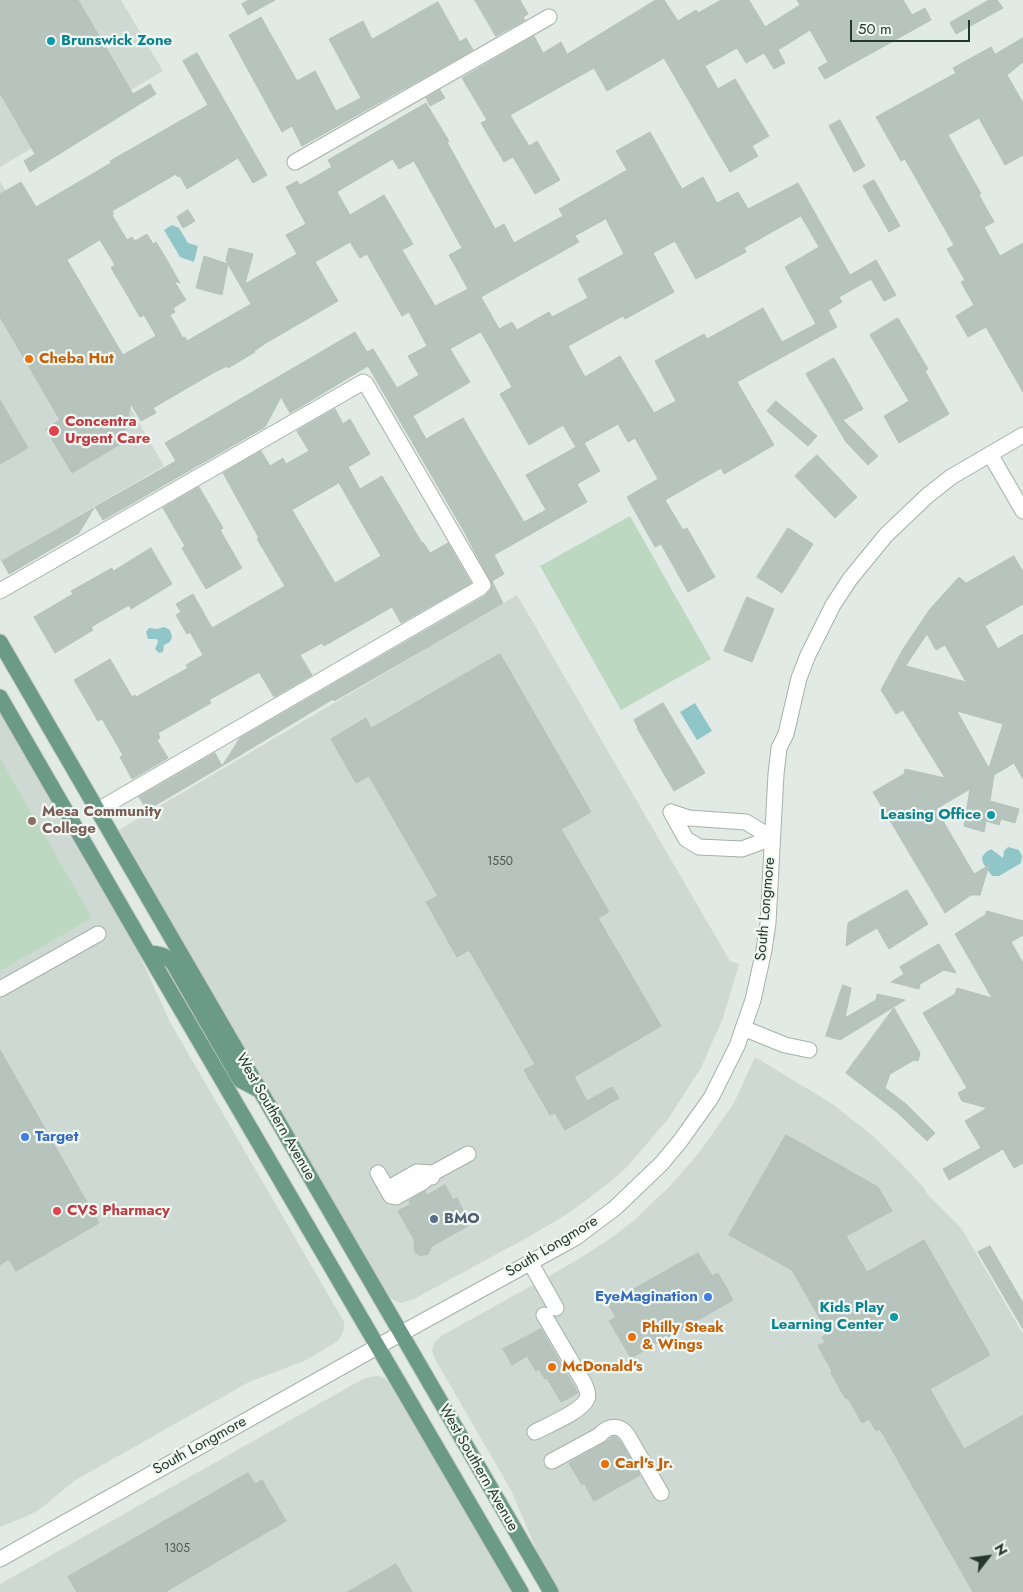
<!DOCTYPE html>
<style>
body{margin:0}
#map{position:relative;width:1023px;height:1592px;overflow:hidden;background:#e1eae5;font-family:Jost,sans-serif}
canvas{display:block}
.north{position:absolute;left:963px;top:1532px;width:50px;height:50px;-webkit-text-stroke:4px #f1f7f3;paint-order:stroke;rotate:60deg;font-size:14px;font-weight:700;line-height:20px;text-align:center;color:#243830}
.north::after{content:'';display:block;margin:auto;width:18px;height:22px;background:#243830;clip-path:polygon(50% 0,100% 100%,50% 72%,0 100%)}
.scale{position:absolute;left:850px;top:20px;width:120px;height:22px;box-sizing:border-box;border:2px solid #243830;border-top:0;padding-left:6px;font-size:15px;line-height:18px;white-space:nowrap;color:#243830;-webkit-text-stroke:4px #f1f7f3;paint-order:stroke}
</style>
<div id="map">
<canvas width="1023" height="1592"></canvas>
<div class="north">N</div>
<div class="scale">50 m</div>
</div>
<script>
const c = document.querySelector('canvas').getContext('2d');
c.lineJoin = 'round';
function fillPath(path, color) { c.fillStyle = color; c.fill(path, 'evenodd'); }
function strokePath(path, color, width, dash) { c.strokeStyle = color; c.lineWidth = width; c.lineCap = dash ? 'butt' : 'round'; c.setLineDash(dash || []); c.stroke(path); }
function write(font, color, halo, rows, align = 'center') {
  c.font = font + ' Jost,sans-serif'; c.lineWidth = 4.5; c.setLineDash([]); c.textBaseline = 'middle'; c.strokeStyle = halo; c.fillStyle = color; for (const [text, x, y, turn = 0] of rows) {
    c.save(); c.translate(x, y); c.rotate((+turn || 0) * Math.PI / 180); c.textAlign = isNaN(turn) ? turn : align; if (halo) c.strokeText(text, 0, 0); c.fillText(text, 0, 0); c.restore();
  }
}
fillPath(new Path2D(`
 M 0,0 L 121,0 L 163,71 L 0,167 Z
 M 0,181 L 164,466 L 0,561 Z
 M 517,595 L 730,961 L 739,964 L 723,1018 L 701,1068 L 668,1119 L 627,1167 L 609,1183 L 569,1213 L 532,1235 L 414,1299 L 402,1303 L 397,1302 L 389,1297 L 382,1288 L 119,830 Z
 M 0,712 L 132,939 L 171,1024 L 344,1322 L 344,1329 L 339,1340 L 332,1345 L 304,1361 L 249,1382 L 74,1481 L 39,1510 L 25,1517 L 0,1527 Z
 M 755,1057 L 831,1103 L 873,1136 L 902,1164 L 923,1187 L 929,1196 L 962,1229 L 1023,1334 L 1023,1592 L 558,1592 L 544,1568 L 512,1492 L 435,1359 L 432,1351 L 434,1343 L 441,1336 L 565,1267 L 604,1243 L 632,1222 L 669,1187 L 698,1154 L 734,1103 Z
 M 378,1376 L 384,1378 L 392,1385 L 512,1592 L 0,1592 L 0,1584 L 363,1379 L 370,1377 Z`), '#cfd9d3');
fillPath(new Path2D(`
 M 630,516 L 711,659 L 621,710 L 540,566 Z
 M 0,758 L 92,918 L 0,971 Z`), '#bdd8c0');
fillPath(new Path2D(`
 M 172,225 L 179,228 L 188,243 L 198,246 L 194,262 L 180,257 L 164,230 Z
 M 164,627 L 170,630 L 172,637 L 170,642 L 164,645 L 163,652 L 159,653 L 155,649 L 158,642 L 157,639 L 148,639 L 146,632 L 149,628 L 157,629 Z
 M 695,703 L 712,731 L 697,740 L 680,712 Z
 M 1008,847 L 1019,850 L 1022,856 L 1021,863 L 999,876 L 992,876 L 983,863 L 982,857 L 986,852 L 991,849 L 1003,858 L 1004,851 Z`), '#90c6c8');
const building = new Path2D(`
 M 0,0 L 78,0 L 133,94 L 150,84 L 156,94 L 30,172 L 24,161 L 35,154 L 0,93 Z
 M 249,0 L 275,0 L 248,15 L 242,4 Z
 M 475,0 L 520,0 L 528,14 L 523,17 L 525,20 L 496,36 Z
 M 656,0 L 664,0 L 678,21 L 696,10 L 698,13 L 721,0 L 749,0 L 765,27 L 800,5 L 797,0 L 903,0 L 912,15 L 925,8 L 931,20 L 825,79 L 818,68 L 828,62 L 810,30 L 778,50 L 785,63 L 774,69 L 764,53 L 746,63 L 737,48 L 705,66 L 718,89 L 735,79 L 769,136 L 752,146 L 758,156 L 730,172 L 664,58 L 607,91 L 594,68 L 510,115 L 529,146 L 537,141 L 560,180 L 535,194 L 513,157 L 504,162 L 481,123 L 487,120 L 462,78 L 534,36 L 543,53 L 561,42 L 567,54 Z
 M 989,0 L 997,0 L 1003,8 L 956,34 L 950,23 Z
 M 438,2 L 460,42 L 466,38 L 473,50 L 302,146 L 292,126 L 282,132 L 229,35 L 261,17 L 297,81 L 315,71 L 336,111 L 361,98 L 329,39 L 363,21 L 372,39 Z
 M 1023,38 L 1023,62 L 1007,75 L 1023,103 L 1023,155 L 1005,165 L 979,118 L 948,135 L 981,194 L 979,195 L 994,222 L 984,227 L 1000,256 L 1023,243 L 1023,392 L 986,327 L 968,337 L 956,316 L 974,305 L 961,282 L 965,280 L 947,249 L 954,245 L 905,159 L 901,161 L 876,117 L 956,73 L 953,68 L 991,47 L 995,54 Z
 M 197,53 L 267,175 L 253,183 L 238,158 L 187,189 L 180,176 L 178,177 L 176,174 L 112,211 L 114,214 L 112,215 L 127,240 L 132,237 L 135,241 L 147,234 L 153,244 L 156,242 L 164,255 L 180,283 L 174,281 L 186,300 L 173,308 L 175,312 L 170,315 L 183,338 L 185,337 L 187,341 L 251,304 L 228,264 L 222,295 L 196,288 L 204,256 L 228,264 L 226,260 L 229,248 L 253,254 L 245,284 L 297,254 L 286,235 L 306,224 L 286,187 L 297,181 L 300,185 L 332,167 L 328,160 L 426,103 L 449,141 L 447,142 L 495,229 L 504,224 L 514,243 L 563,216 L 559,209 L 627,170 L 616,151 L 650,132 L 682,189 L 703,177 L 717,203 L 738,192 L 748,209 L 798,183 L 850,275 L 876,260 L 896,295 L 884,301 L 871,279 L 839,297 L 842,302 L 828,310 L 837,327 L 737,382 L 774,445 L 724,474 L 721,468 L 665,500 L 683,530 L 687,528 L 715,577 L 688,592 L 661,544 L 655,547 L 627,497 L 658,479 L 635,438 L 628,442 L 618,424 L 584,443 L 600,471 L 577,484 L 587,502 L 494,555 L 504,574 L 492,581 L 503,603 L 428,647 L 334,701 L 333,699 L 222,766 L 240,738 L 485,596 L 490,591 L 492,585 L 465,533 L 368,366 L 290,413 L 281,397 L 265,427 L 103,520 L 95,507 L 176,461 L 165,443 L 355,332 L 367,352 L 373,349 L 397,388 L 419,375 L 408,356 L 427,346 L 409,312 L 402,316 L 367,254 L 360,258 L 350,242 L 315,262 L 338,301 L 266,343 L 254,351 L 255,352 L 228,368 L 227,366 L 213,373 L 153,408 L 156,413 L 141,421 L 131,404 L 122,443 L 72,473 L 46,429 L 60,420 L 0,317 L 0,194 L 21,182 L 36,207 L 111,163 L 110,161 L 208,105 L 183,61 ZM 393,159 L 399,169 L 414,161 L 462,248 L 449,255 L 468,289 L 435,306 L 402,250 L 413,244 L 384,195 L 350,215 L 337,192 ZM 801,216 L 819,247 L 785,267 L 816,324 L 782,342 L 763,308 L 707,339 L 704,334 L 655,361 L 676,401 L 654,413 L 620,356 L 585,377 L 568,346 L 623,316 L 625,319 L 674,292 L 653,253 L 675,241 L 696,279 L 746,252 L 744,248 ZM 606,219 L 624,254 L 578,279 L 588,298 L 552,317 L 549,312 L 517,330 L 512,322 L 499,329 L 481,297 L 579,242 L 575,236 ZM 100,240 L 115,265 L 111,268 L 119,281 L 140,317 L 144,315 L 156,336 L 123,355 L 67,260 ZM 481,332 L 512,387 L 500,394 L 529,445 L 563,425 L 576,447 L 526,475 L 546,510 L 524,522 L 463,418 L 426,439 L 413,416 L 470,382 L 450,349 Z
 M 440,90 L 445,98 L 430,106 L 426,98 Z
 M 840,120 L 865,166 L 854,172 L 829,126 Z
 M 874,180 L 900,226 L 889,232 L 863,186 Z
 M 188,210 L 195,221 L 183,228 L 177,217 Z
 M 898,318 L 928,369 L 925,371 L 949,414 L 899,443 L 884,416 L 909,401 L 870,335 Z
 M 834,358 L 863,409 L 843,420 L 878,456 L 868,465 L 846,442 L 806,374 Z
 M 0,400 L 28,448 L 0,464 Z
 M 776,401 L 817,436 L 808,446 L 767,411 Z
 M 335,409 L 343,424 L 350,419 L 370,454 L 348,467 L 360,489 L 382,476 L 422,543 L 423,542 L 430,553 L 448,543 L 471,583 L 401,623 L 392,607 L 324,646 L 322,643 L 300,655 L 312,675 L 274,697 L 259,672 L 209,700 L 211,703 L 158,733 L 160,738 L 157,740 L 168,758 L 132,779 L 120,757 L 123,755 L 102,719 L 98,721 L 74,680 L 110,659 L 132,697 L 135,695 L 136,697 L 188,668 L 186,665 L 203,655 L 190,632 L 187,634 L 176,615 L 181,612 L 176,604 L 193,594 L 212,628 L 285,586 L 257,539 L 259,538 L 223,473 L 261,451 L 270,466 L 283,458 L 286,464 L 309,451 L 297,431 ZM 339,483 L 381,556 L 335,583 L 292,510 Z
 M 817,455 L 857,497 L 835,518 L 795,476 Z
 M 199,487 L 223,528 L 220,530 L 242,568 L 206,589 L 182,548 L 185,546 L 163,508 Z
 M 94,508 L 79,533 L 9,574 L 2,561 Z
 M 788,528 L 813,544 L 782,593 L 757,577 Z
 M 151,548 L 172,584 L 131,609 L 129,605 L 91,627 L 93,630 L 55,653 L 34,617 L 73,594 L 71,591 L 112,568 L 113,571 Z
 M 1014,556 L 1023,572 L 1023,604 L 985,626 L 998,649 L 1023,634 L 1023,779 L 1014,763 L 994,775 L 990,801 L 1019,809 L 1015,823 L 1001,819 L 999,825 L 986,821 L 984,832 L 964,826 L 970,789 L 936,809 L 974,874 L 989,865 L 980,895 L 971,895 L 945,913 L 873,792 L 904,774 L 905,769 L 945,778 L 903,710 L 896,714 L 881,690 L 903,649 L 930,609 L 959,577 L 966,583 ZM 927,634 L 936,650 L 945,645 L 966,682 L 906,666 ZM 957,711 L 1003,724 L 989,768 Z
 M 747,597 L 774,609 L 752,662 L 724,651 Z
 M 500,654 L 591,812 L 561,829 L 609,912 L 598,918 L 661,1026 L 574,1077 L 587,1101 L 612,1087 L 619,1098 L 565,1130 L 555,1113 L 550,1115 L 524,1070 L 535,1064 L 469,950 L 457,957 L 426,902 L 438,896 L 369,776 L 356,783 L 331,739 L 366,718 L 371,728 Z
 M 663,703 L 705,773 L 674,791 L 637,728 L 638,728 L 634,720 Z
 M 215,753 L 222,766 L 147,810 L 139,797 Z
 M 907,890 L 928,924 L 889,949 L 877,928 L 846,946 L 848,923 Z
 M 987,911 L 1023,921 L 1023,935 L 1011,942 L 1023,963 L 1023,1163 L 1014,1168 L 1003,1149 L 949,1180 L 943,1169 L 981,1148 L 965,1121 L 987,1108 L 962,1101 L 958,1093 L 967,1088 L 923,1013 L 955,994 L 957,988 L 992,998 L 955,934 L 985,915 Z
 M 939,944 L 956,973 L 944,970 L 920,984 L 919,989 L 891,982 L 904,974 L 900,967 Z
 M 843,985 L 851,988 L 845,1018 L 876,1000 L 877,994 L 905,1000 L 840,1040 L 826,1036 Z
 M 894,1008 L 920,1053 L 918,1061 L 914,1060 L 890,1074 L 885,1088 L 906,1104 L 935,1133 L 927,1141 L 898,1113 L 846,1073 Z
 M 0,1050 L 99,1223 L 16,1271 L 9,1259 L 0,1265 Z
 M 786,1135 L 878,1187 L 892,1211 L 846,1236 L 867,1272 L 924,1240 L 990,1355 L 930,1389 L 964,1449 L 1023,1415 L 1023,1592 L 973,1592 L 880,1429 L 876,1431 L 869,1419 L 862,1423 L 848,1398 L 846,1399 L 844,1396 L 832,1375 L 831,1372 L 832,1371 L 818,1346 L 825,1342 L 822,1337 L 828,1333 L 792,1270 L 729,1235 Z
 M 445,1185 L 453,1200 L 457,1198 L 464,1212 L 461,1213 L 468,1226 L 432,1246 L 428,1254 L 420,1256 L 415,1252 L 414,1247 L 415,1241 L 398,1211 L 411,1204 L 409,1201 L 425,1191 L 427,1195 Z
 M 990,1246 L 1023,1303 L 1023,1329 L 978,1252 Z
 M 698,1253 L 712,1276 L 718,1273 L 733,1300 L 631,1358 L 609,1321 L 616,1317 L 608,1304 Z
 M 541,1329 L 578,1393 L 561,1402 L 547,1378 L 545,1379 L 539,1369 L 536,1371 L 527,1356 L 512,1365 L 503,1349 Z
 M 613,1437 L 616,1437 L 620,1441 L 640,1475 L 594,1501 L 584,1483 L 582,1485 L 569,1463 L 604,1443 Z
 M 248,1473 L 255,1484 L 262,1480 L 286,1521 L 165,1592 L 77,1592 L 68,1577 Z
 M 396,1564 L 412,1592 L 348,1592 Z`);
fillPath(building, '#b7c4bd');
strokePath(building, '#b4c2bb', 1);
const minor = new Path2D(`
 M 295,162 L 549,17
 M 990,454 L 1023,511
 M 0,591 L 363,382 L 366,384 L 483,585 L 480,588 L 98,810
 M 671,812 L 686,839 L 699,847 L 742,849 L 772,838
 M 671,812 L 689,818 L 746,822 L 772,838
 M 0,989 L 98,934
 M 743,1028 L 785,1045 L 809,1050
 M 378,1173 L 391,1196 L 396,1197 L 423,1182 L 433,1173 L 468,1154
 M 387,1189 L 417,1172 L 433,1173 L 432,1177
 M 530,1262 L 556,1308
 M 535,1432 C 548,1425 581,1412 587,1399 C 589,1394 586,1388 584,1383 L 544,1315
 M 552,1461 L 600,1435 C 608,1425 620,1424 628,1436 L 661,1493
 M 0,1559 L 400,1334 L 575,1238 L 615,1208 L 662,1163 L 681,1140 L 711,1098 L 737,1046 L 753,1000 L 764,950 L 768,923 L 776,774 L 779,748 L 786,734 L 799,678 L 808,655 L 833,605 L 850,579 L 886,535 L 927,496 L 951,477 L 1023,435`);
const major = new Path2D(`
 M 0,642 L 551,1592
 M 0,697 L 148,953 L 521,1592
 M 148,953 C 159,953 165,955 173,963 L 240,1080 L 259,1090`);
strokePath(minor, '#a5b1ab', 17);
strokePath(major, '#c2c7c5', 17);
strokePath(minor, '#fff', 15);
strokePath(major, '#6b9a88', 15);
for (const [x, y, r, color] of [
 [51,41,5,"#0f9aa8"],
 [29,359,5,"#e8710a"],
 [54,431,6,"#e0444e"],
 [991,815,5,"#0f9aa8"],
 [32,821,5,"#8d6e63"],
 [25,1137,5,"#3f7fe0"],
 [57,1211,5,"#e0444e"],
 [434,1219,5,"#5c6f8a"],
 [708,1297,5,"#3f7fe0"],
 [894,1317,5,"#0f9aa8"],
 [632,1337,5,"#e8710a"],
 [552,1367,5,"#e8710a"],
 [605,1464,5,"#e8710a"]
]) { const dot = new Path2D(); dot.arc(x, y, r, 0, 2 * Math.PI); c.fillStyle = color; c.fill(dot); strokePath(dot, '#f1f7f3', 2); }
write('12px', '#495b53', null, [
 ["1550",500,862],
 ["1305",177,1549]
]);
write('bold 15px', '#0d838f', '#f1f7f3', [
 ["Brunswick Zone",61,41,"left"],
 ["Leasing Office",981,815],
 ["Kids Play",884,1308],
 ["Learning Center",884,1325]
], 'right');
write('bold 15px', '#c56008', '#f1f7f3', [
 ["Cheba Hut",39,359],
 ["Philly Steak",642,1328],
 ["& Wings",642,1345],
 ["McDonald's",562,1367],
 ["Carl's Jr.",615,1464]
], 'left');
write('bold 15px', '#be3a42', '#f1f7f3', [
 ["Concentra",65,422],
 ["Urgent Care",65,439],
 ["CVS Pharmacy",67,1211]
], 'left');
write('bold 15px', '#785e54', '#f1f7f3', [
 ["Mesa Community",42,812],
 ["College",42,829]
], 'left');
write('15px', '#243830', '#f1f7f3', [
 ["South Longmore",766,909,-85],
 ["West Southern Avenue",275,1117,60],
 ["South Longmore",552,1247,-31],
 ["South Longmore",200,1446,-29],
 ["West Southern Avenue",478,1468,60]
]);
write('bold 15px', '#366cbe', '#f1f7f3', [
 ["Target",35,1137],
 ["EyeMagination",698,1297,"right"]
], 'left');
write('bold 15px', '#4e5e75', '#f1f7f3', [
 ["BMO",444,1219]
], 'left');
</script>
